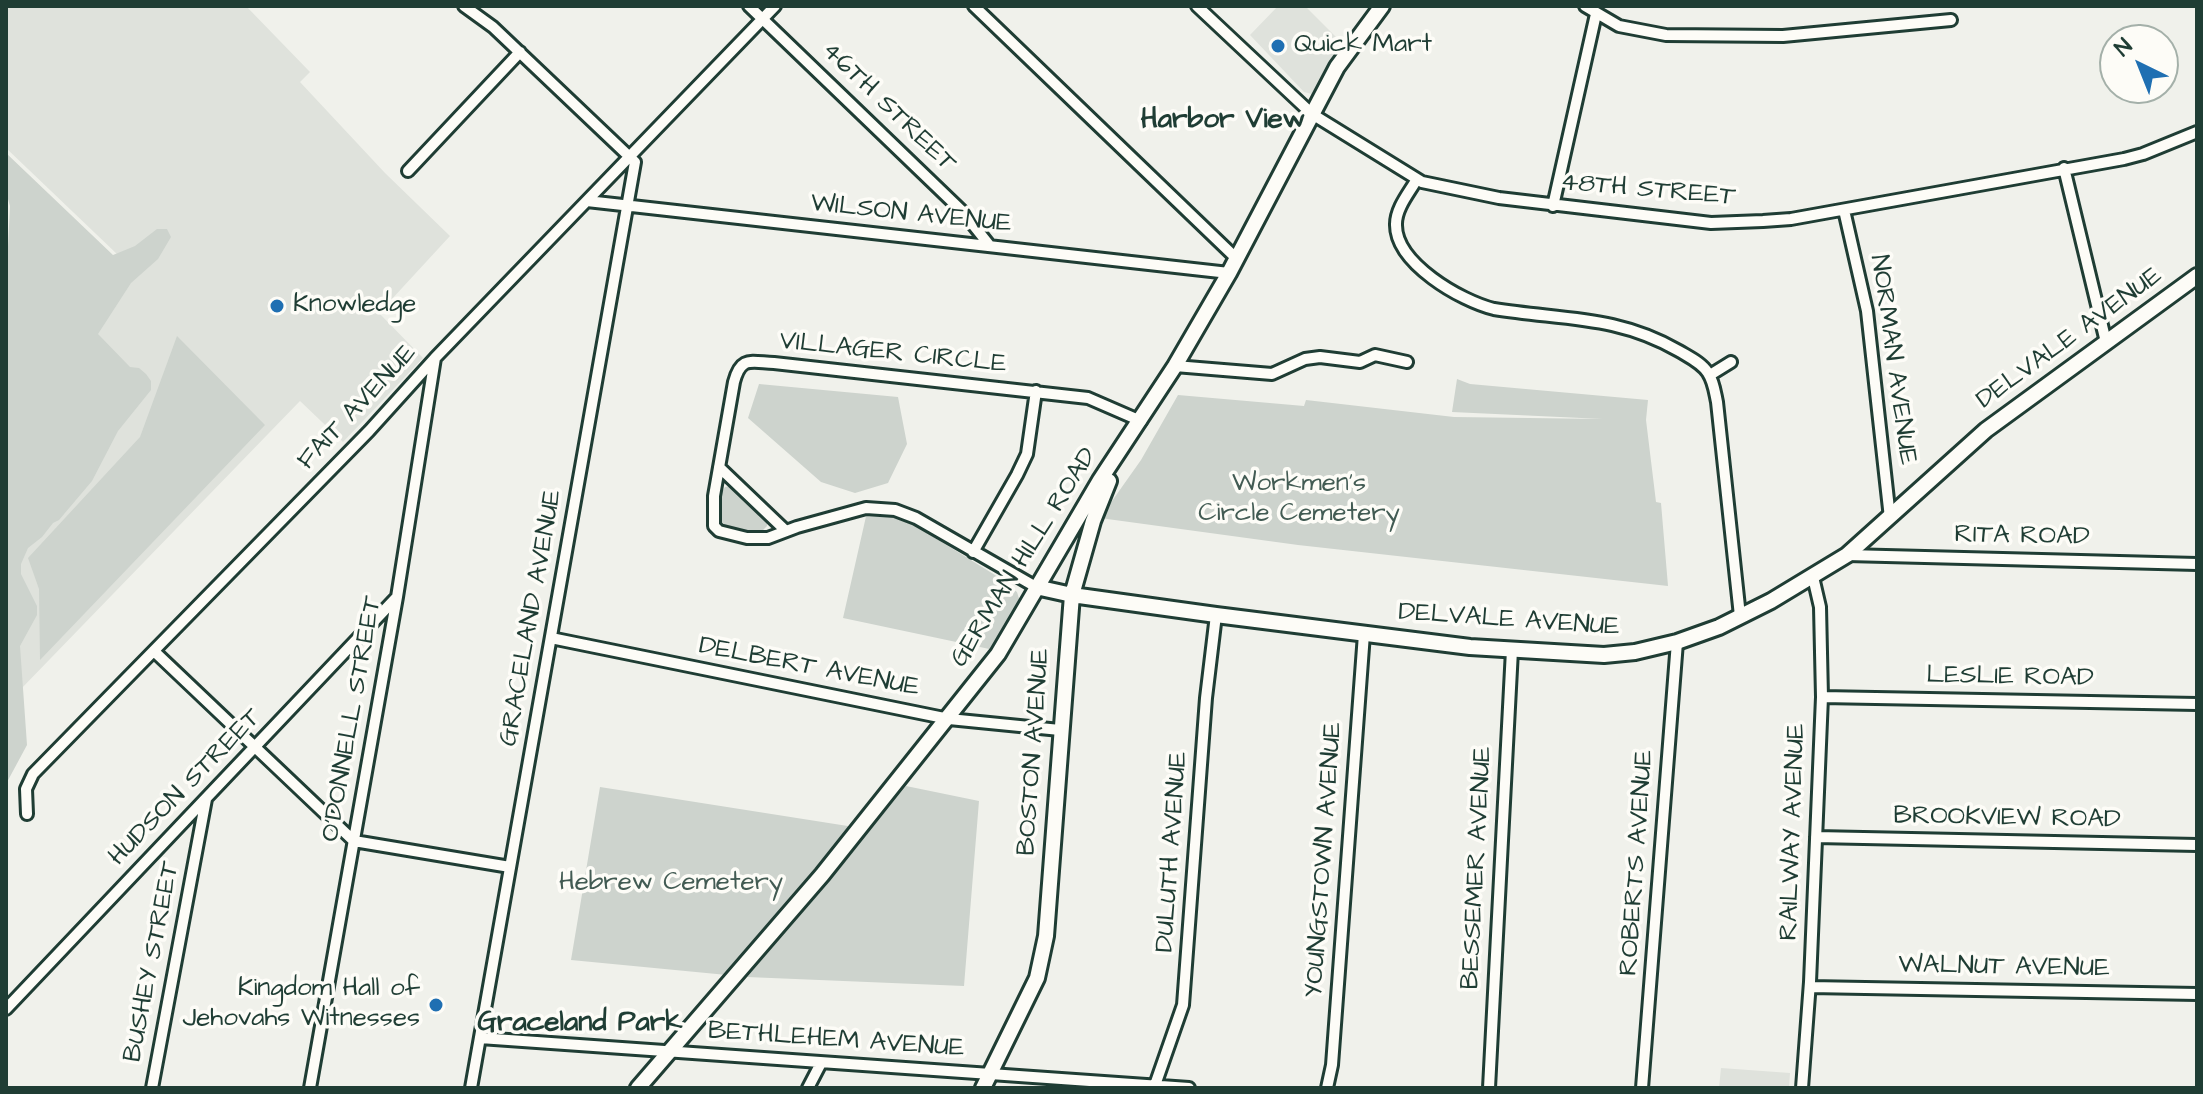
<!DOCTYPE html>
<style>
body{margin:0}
#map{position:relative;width:2203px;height:1094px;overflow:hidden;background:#f0f1eb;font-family:"Architects Daughter",sans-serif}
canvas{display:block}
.frame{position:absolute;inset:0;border:8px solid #1f3d34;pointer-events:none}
.north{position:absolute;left:2099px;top:24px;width:80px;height:80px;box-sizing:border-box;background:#fdfcf7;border:2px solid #a4b0a9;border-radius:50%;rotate:317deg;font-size:22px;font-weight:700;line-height:32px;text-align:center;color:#1f3d34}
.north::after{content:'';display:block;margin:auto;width:28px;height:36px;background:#1f6fb2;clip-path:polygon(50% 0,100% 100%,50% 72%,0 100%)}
</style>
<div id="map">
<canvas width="2203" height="1094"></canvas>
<div class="frame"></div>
<div class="north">N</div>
</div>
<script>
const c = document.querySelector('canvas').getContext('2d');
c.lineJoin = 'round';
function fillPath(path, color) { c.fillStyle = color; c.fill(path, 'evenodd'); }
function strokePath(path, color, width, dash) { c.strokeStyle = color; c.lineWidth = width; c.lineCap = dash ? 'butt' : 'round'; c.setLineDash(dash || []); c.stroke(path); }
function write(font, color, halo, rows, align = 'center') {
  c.font = font + ' "Architects Daughter",sans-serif'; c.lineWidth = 7; c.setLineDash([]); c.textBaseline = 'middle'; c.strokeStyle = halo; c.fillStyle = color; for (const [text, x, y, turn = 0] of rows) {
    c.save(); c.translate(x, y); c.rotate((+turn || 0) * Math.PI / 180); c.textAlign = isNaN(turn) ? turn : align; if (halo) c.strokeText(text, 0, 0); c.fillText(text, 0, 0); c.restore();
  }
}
fillPath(new Path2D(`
 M 6,6 L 246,6 L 310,72 L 300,82 L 385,173 L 450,236 L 379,313 L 423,358 L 343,442 L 300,401 L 19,691 L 6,529 L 91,337 L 118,255 L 6,148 Z
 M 1278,6 L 1305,6 L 1343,44 L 1312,94 L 1304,92 L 1250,35 Z
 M 1721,1068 L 1790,1073 L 1789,1088 L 1719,1088 Z`), '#dfe2dc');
fillPath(new Path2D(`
 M 6,153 L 113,255 L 135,246 L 157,229 L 167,229 L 171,237 L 158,259 L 131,283 L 98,334 L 130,367 L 139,368 L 146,374 L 151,381 L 151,390 L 118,431 L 92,481 L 59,520 L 53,523 L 42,537 L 28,548 L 21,564 L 21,574 L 37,606 L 37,615 L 20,646 L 27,745 L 6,784 L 6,287 L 10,206 L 6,192 Z
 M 177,336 L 265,425 L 40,660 L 39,589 L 28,558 L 140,437 Z
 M 1457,379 L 1470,384 L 1648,400 L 1646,420 L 1656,502 L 1661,503 L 1668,586 L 1298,545 L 1100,518 L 1141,460 L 1178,395 L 1304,406 L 1306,400 L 1454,417 L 1603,419 L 1452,412 Z
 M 759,384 L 898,397 L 907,444 L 888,483 L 855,493 L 821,482 L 748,418 Z
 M 731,486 L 767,519 L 767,526 L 762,531 C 746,531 728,533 718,518 L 722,492 L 725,487 Z
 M 867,512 L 903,518 L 995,575 L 1017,592 L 1020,602 L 994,650 L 843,618 Z
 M 906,786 L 979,801 L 964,986 L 747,977 Z
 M 600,787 L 854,827 L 727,975 L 571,960 Z`), '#cdd3cd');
const street = new Path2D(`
 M 464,6 L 493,27 L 635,162 L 471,1088
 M 749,6 L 963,212 L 990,246
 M 974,6 L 1237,259
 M 1197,6 L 1312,114 L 1422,182 L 1499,198 L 1711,223 L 1763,221 L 1791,219 L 2124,159 L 2143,154 L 2197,132
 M 1585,6 L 1619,26 L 1666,35 L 1783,36 L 1951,20
 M 2064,168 L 2106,342
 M 408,171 L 520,52
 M 1417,179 C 1409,193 1396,208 1396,224 C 1395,263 1461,301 1494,309 C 1562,320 1617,315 1679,351 C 1689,357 1702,363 1708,373 C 1714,382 1715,393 1717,402 L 1740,616
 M 587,201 L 1229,273
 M 1553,206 L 1596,14
 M 1844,210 L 1867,311 L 1890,518
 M 1175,366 L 1272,374 L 1305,359 L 1320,357 L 1360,362 L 1375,355 L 1407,362
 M 1710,375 L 1731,362
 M 719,467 L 786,531
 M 973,552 L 1017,475 L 1027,454 L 1036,391
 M 1847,555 L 2197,564
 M 1036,587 L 916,518 L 895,510 L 866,508 L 797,527 L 768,538 L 747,538 L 719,531 L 714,526 L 714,496 L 734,382 C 741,356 750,362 774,363 L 1088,398 L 1141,421
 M 551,638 L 949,719 L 1060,730
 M 154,651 L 354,841 L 510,867
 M 1822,697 L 2197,704
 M 27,814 L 26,789 L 33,774 L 369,431 L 435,358 L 775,6
 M 1816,837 L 2197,845
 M 1810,987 L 2197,994
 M 6,1009 L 396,598
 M 480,1038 L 1189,1088
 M 152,1088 L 206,799
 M 310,1088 L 397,597 L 435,358
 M 808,1088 L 821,1063
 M 1154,1088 L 1183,1005 L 1206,698 L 1216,615
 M 1327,1088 L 1332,1065 L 1364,634
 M 1489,1088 L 1512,650
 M 1642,1088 L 1677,642
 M 1802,1088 L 1810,982 L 1822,697 L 1820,607 L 1813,577`);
const secondary = new Path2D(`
 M 1036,587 L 1072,595 L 1216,615 L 1470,647 L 1604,655 L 1635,652 L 1677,642 L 1719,627 L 1771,601 L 1847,555 L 1986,430 L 2197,276
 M 638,1088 L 822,875 L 998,654 L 1100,480 L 1175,366 L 1229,273 L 1337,67 L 1382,6
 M 983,1088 L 1037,978 L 1046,936 L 1072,595 L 1093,521 L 1109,481`);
strokePath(street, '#1f3d34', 16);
strokePath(secondary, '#1f3d34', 20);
strokePath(street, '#fdfcf7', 10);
strokePath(secondary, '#fdfcf7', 14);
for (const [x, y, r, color] of [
 [1278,46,8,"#1f6fb2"],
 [277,306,8,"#1f6fb2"],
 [436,1005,8,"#1f6fb2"]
]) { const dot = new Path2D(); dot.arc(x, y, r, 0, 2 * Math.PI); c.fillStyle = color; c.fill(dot); strokePath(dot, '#fdfcf7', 3); }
write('26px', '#1f3d34', '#fdfcf7', [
 ["Quick Mart",1294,46],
 ["Knowledge",293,306],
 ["Kingdom Hall of",420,990,"right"],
 ["Jehovahs Witnesses",420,1020,"right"]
], 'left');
write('26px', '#1f3d34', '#fdfcf7', [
 ["46TH STREET",888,108,44],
 ["48TH STREET",1648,191,5],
 ["WILSON AVENUE",911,215,6],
 ["DELVALE AVENUE",2070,339,-36],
 ["VILLAGER CIRCLE",893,354,6],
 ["NORMAN AVENUE",1892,360,82],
 ["FAIT AVENUE",358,408,-47],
 ["RITA ROAD",2022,537,1],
 ["GERMAN HILL ROAD",1025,558,-58],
 ["GRACELAND AVENUE",532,618,-80],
 ["DELVALE AVENUE",1509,621,4],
 ["DELBERT AVENUE",809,668,11],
 ["LESLIE ROAD",2010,678,1],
 ["O'DONNELL STREET",353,719,-80],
 ["BOSTON AVENUE",1035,752,-86],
 ["HUDSON STREET",186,788,-46],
 ["BROOKVIEW ROAD",2007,819,1],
 ["RAILWAY AVENUE",1794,832,-88],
 ["DULUTH AVENUE",1173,852,-86],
 ["YOUNGSTOWN AVENUE",1325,860,-86],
 ["ROBERTS AVENUE",1638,863,-86],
 ["BESSEMER AVENUE",1478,868,-87],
 ["BUSHEY STREET",153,962,-79],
 ["WALNUT AVENUE",2004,968,1],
 ["BETHLEHEM AVENUE",836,1041,4]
]);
write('26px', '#425b53', '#fdfcf7', [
 ["Workmen's",1299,485],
 ["Circle Cemetery",1299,515],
 ["Hebrew Cemetery",671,884]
]);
write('bold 28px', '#1f3d34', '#fdfcf7', [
 ["Harbor View",1223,121],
 ["Graceland Park",580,1024]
]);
</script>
